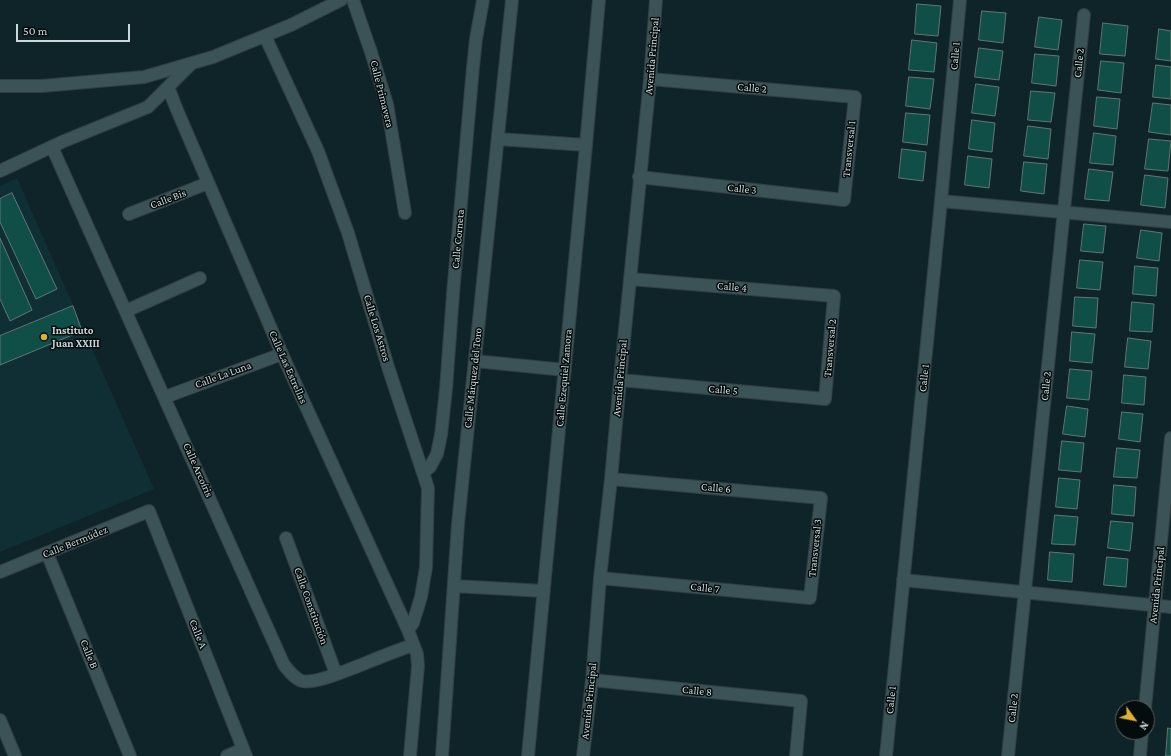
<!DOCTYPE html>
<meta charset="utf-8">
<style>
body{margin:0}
#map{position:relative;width:1171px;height:756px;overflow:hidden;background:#0f2428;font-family:"Crimson Pro",serif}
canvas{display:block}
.north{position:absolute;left:1115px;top:700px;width:40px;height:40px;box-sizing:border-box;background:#040c0d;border:1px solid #545e5f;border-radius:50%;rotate:123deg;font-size:11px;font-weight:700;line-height:16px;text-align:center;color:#cbd8da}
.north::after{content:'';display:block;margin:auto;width:14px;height:18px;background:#e0b034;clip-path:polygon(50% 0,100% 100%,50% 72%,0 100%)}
.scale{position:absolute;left:16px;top:24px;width:114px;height:18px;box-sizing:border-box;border:2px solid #cbd8da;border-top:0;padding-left:5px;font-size:12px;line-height:14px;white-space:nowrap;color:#cbd8da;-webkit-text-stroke:3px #040c0d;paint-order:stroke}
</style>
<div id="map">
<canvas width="1171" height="756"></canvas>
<div class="north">N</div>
<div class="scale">50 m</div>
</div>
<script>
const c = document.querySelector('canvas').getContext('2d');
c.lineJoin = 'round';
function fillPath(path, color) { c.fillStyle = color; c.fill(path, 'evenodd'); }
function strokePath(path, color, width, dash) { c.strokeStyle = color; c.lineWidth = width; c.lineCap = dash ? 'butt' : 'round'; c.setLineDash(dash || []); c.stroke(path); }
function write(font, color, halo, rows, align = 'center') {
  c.font = font + ' "Crimson Pro",serif'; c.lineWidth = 3; c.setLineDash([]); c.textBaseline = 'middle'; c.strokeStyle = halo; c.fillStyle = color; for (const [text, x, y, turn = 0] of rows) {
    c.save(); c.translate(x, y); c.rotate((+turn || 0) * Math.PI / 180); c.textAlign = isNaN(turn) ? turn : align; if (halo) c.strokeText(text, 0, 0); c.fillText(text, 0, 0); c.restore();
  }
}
fillPath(new Path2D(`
 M 17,178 L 154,489 L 0,552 L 0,186 Z`), '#0f2f34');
const building = new Path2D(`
 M 917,4 L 941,6 L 938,36 L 915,34 Z
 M 982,11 L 1006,13 L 1003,43 L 979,40 Z
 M 1039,17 L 1062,20 L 1058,50 L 1035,47 Z
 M 1103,23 L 1128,26 L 1125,56 L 1100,54 Z
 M 1159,29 L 1171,31 L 1171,61 L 1156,59 Z
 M 912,40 L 937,43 L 934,72 L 909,70 Z
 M 979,48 L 1003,51 L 999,80 L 975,77 Z
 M 1035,54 L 1059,56 L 1056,86 L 1032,83 Z
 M 1101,61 L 1124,63 L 1121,93 L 1098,90 Z
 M 1156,65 L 1171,67 L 1171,99 L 1153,97 Z
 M 909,77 L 934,79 L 930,109 L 906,106 Z
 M 976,84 L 999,87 L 995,116 L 972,113 Z
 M 1031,91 L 1055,93 L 1051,122 L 1028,120 Z
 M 1097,97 L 1120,99 L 1117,129 L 1094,126 Z
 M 1153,103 L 1171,105 L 1171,135 L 1149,132 Z
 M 906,113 L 930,115 L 927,145 L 903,142 Z
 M 972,120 L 995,123 L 992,152 L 969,149 Z
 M 1028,126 L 1051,129 L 1048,159 L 1024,156 Z
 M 1094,133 L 1116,136 L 1113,165 L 1090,163 Z
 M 1149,139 L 1171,141 L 1168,171 L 1145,169 Z
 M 902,149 L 926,152 L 923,181 L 899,178 Z
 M 968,156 L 992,159 L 989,188 L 965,185 Z
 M 1024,162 L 1047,164 L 1044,194 L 1021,191 Z
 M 1089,169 L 1113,172 L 1109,201 L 1085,199 Z
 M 1145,175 L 1168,178 L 1165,208 L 1141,205 Z
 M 12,193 L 57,289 L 36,299 L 0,222 L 0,199 Z
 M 1084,224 L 1106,226 L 1103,253 L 1081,251 Z
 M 1141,230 L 1162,233 L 1159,261 L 1137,258 Z
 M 0,238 L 32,310 L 10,321 L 0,299 Z
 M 1080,260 L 1103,262 L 1100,290 L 1077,288 Z
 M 1135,266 L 1158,268 L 1156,296 L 1133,294 Z
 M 1075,297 L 1098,298 L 1096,328 L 1073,326 Z
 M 1132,302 L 1154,304 L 1152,332 L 1130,331 Z
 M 73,306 L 82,331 L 0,365 L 0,336 Z
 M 1072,332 L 1095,334 L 1092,363 L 1070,361 Z
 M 1128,338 L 1151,341 L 1148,369 L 1125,367 Z
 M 1070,369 L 1092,371 L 1089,400 L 1067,398 Z
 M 1124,375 L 1146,377 L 1144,405 L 1122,403 Z
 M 1067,406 L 1088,409 L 1085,437 L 1063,434 Z
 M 1122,412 L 1143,414 L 1140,442 L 1119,439 Z
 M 1062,441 L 1084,443 L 1081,472 L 1059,470 Z
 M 1117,448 L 1140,450 L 1137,478 L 1114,477 Z
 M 1059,478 L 1080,480 L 1077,509 L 1056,507 Z
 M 1114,485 L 1136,487 L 1134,516 L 1112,514 Z
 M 1055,515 L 1078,517 L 1075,545 L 1052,544 Z
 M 1111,521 L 1133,523 L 1130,551 L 1108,548 Z
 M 1050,552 L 1074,554 L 1072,582 L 1048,580 Z
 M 1107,557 L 1128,559 L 1126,587 L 1104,585 Z
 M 1168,728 L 1171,729 L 1171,756 L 1166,756 Z`);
fillPath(building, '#104f48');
strokePath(building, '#607774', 1);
const minor = new Path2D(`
 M 353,0 L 371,52 L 387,104 L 405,213
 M 265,36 L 318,151 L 348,233 L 389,370 L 428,488 L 426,567 L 421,597 L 413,623 L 408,630
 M 0,86 L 42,86 L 144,77 L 213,57 L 291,25 L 341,0
 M 168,87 L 177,110 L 282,354 L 408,630 L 417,654 L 418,666 L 410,756
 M 498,139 L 586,145
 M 52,147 L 284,665 C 289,671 295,679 302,681 C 317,684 347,670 361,665 C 378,658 395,651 413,645
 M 0,171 L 64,141 L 148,107 L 191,64
 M 639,177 L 844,200 L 855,97 L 650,79
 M 941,201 L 1171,222
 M 129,214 L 208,183
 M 126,311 L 200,278
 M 475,361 L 565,370
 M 620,380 L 825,399 L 834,296 L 630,279
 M 165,397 L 282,354
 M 423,472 L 430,467 L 437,454 L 441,435 L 446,389 L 453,294 L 473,67 L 476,39 L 483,0
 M 286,538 L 336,674
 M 47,553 L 130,756
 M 0,572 L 149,511 L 246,756
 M 600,578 L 810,598 L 821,498 L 611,479
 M 903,580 L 1171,607
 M 454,586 L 544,591
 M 592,680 L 801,701 L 796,756
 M 1145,708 L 1171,438
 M 0,720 L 15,756
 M 227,756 L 243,749
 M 442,756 L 458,524 L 512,0
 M 528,756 L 586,145 L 599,0
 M 583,756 L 592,680 L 600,578 L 611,479 L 620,380 L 650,79 L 656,0
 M 886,756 L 941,201 L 960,0
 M 1008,756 L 1084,15
 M 1140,756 L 1142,732`);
strokePath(minor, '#313e41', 14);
strokePath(minor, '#3b5256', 12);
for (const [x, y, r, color] of [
 [44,337,4,"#e0b034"]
]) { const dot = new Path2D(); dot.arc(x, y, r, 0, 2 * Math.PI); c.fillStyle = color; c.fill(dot); strokePath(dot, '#040c0d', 1.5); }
write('11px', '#cbd8da', '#040c0d', [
 ["Avenida Principal",652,56,-85],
 ["Calle 1",955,56,-85],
 ["Calle 2",1079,63,-84],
 ["Calle 2",752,88,5],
 ["Calle Primavera",382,94,76],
 ["Transversal 1",849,149,-84],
 ["Calle 3",742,189,6],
 ["Calle Bis",168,199,-21],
 ["Calle Corneta",458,239,-85],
 ["Calle 4",732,287,5],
 ["Calle Los Astros",377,328,73],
 ["Transversal 2",830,348,-85],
 ["Calle Las Estrellas",288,367,66],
 ["Calle La Luna",223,375,-20],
 ["Calle Márquez del Toro",473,378,-84],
 ["Calle Ezequiel Zamora",564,378,-85],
 ["Avenida Principal",620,378,-85],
 ["Calle 1",924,378,-84],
 ["Calle 2",1046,386,-84],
 ["Calle 5",723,390,5],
 ["Calle Arcoíris",198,470,66],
 ["Calle 6",716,488,5],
 ["Calle Bermúdez",75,542,-22],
 ["Transversal 3",815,548,-84],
 ["Avenida Principal",1157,585,-84],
 ["Calle 7",705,588,6],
 ["Calle Constitución",311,606,70],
 ["Calle A",198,634,68],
 ["Calle B",89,654,68],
 ["Calle 8",697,691,6],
 ["Calle 1",891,700,-84],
 ["Avenida Principal",589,701,-84],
 ["Calle 2",1013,708,-84]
]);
write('bold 11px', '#cbd8da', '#040c0d', [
 ["Instituto",52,331],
 ["Juan XXIII",52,344]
], 'left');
</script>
